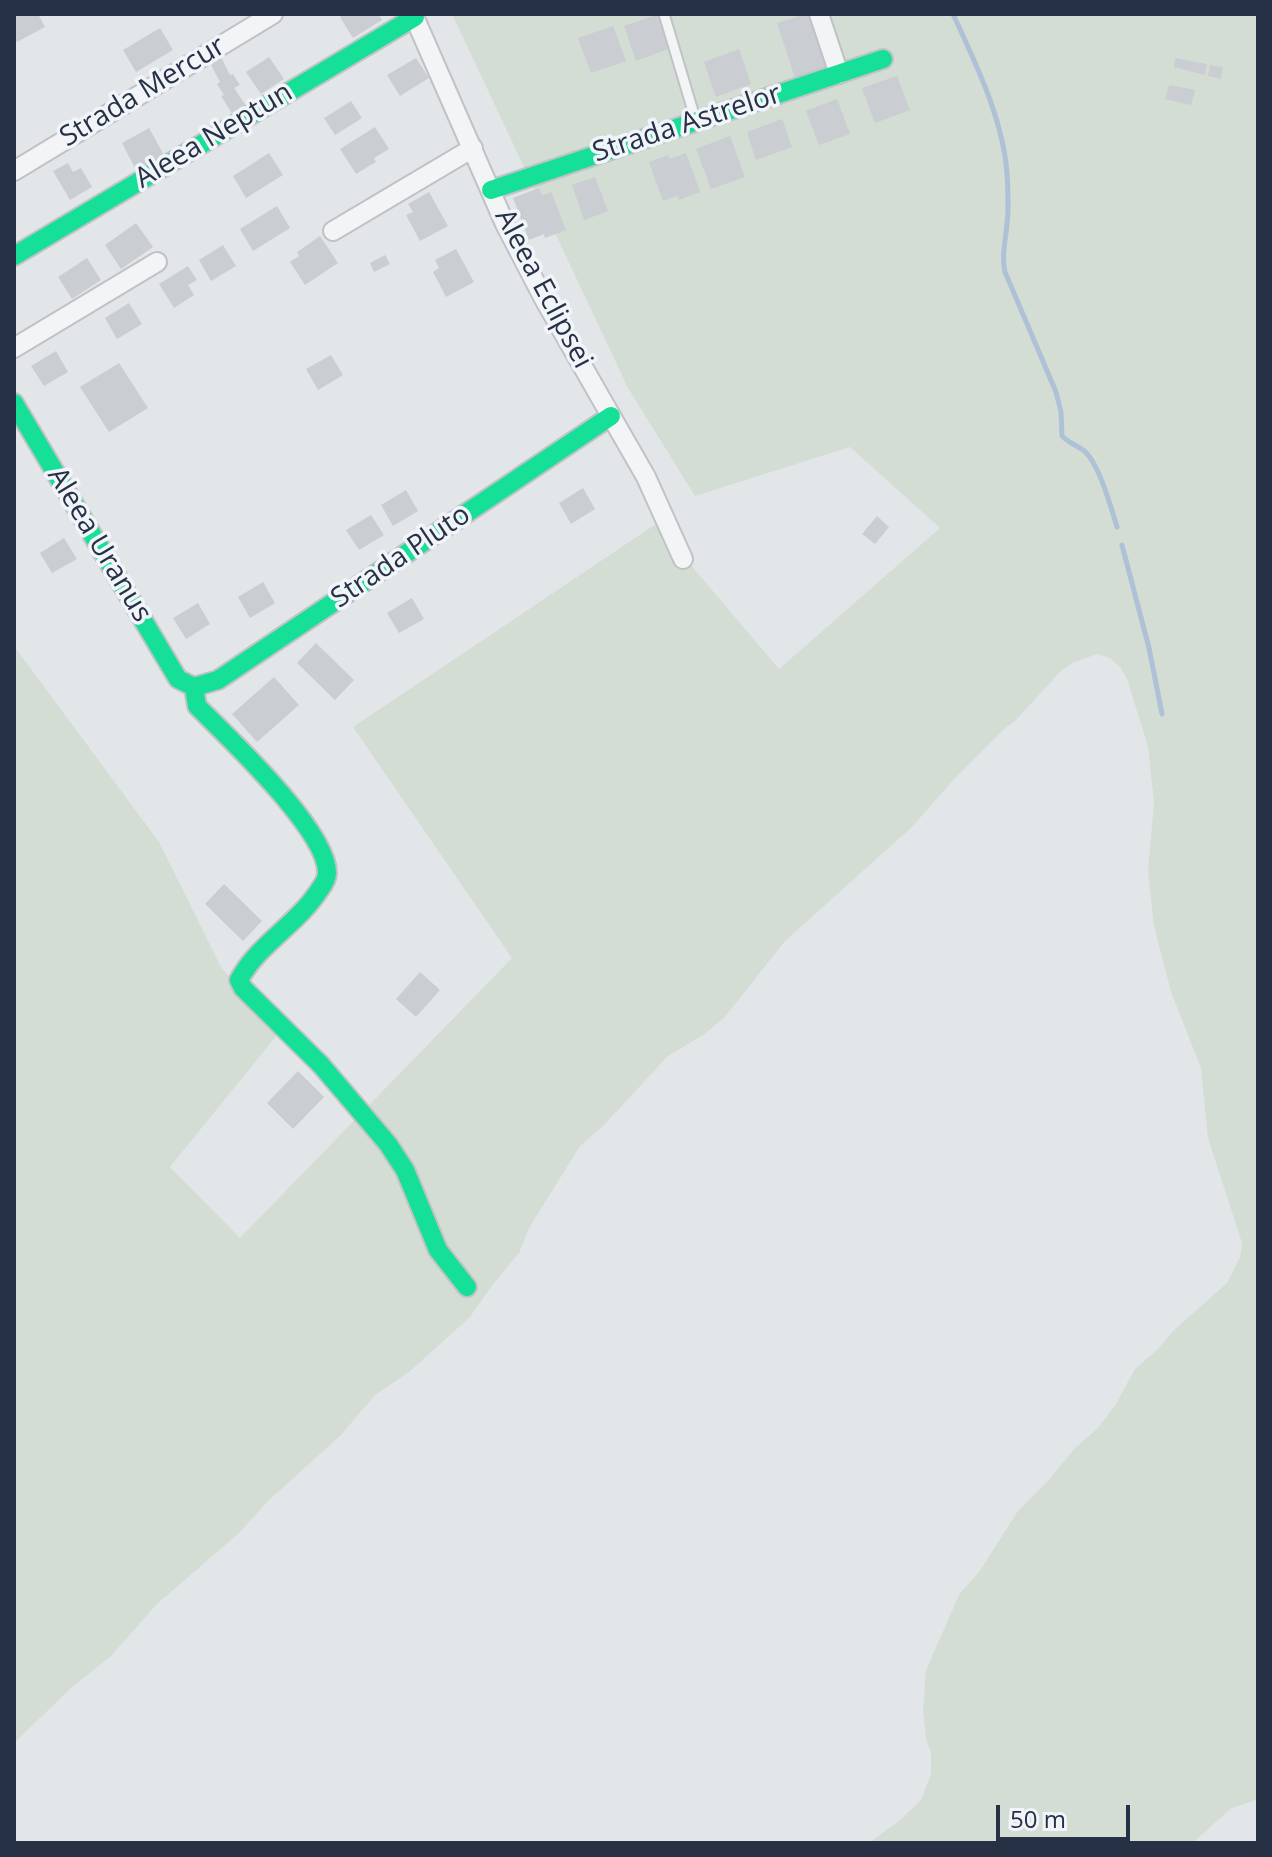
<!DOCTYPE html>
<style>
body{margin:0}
#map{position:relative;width:1272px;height:1857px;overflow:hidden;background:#e3e6e9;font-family:"Open Sans",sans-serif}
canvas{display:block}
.frame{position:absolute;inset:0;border:16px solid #273145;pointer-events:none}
.scale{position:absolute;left:996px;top:1805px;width:134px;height:36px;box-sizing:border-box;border:4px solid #273145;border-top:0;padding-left:10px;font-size:24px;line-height:28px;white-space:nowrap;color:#273145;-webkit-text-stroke:6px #f1f4f8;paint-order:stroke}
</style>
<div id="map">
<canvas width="1272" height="1857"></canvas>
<div class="frame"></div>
<div class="scale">50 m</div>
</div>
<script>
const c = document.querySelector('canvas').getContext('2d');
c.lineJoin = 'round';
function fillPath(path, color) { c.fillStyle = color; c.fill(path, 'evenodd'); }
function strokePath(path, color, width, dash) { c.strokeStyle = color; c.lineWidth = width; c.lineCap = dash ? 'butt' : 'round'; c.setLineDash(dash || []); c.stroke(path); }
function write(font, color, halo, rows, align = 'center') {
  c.font = font + ' "Open Sans",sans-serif'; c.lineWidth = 7; c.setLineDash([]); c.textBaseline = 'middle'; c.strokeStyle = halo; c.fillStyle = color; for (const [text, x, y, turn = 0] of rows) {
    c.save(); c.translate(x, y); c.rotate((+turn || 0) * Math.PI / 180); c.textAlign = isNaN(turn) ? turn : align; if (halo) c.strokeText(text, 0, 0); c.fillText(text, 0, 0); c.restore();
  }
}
fillPath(new Path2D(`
 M 452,14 L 1258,14 L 1258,1799 L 1230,1809 L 1193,1843 L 869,1843 L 900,1820 L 921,1800 L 931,1774 L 931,1752 L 926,1739 L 923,1711 L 926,1670 L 960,1593 L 979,1572 L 1018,1511 L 1048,1481 L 1075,1448 L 1097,1429 L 1114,1407 L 1135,1369 L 1156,1351 L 1174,1330 L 1227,1283 L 1240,1257 L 1242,1243 L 1208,1138 L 1201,1068 L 1171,992 L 1154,926 L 1148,871 L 1154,802 L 1148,746 L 1127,679 L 1120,667 L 1110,658 L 1097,654 L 1072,663 L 1061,671 L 1015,721 L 1004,729 L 956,777 L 912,827 L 785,941 L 724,1018 L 703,1035 L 668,1056 L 603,1126 L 580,1146 L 529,1228 L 519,1253 L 493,1284 L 470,1317 L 409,1372 L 375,1395 L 341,1435 L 268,1501 L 240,1532 L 157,1604 L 112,1655 L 70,1689 L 14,1743 L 14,646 L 159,842 L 221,967 L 277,1035 L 170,1167 L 240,1238 L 512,958 L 353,727 L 656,524 L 779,669 L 940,528 L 850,447 L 695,496 L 628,388 Z`), '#d3ddd3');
strokePath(new Path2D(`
 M 953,14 C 975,62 1003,119 1007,173 C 1008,189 1009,207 1007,223 C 1006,240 1001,255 1005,272 L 1056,392 L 1061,412 L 1062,436 C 1069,443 1076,445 1083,450 C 1099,462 1111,508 1117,527
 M 1122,545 L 1149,648 L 1162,714`), '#aec1d6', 5);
fillPath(new Path2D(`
 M 14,14 L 38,14 L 45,27 L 17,42 L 14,36 Z
 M 345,14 L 378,14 L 382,20 L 353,38 L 340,17 Z
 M 659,14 L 671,48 L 636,61 L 624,26 Z
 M 806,14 L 813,14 L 830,67 L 795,78 L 777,23 Z
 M 613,26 L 626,61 L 591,73 L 578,38 Z
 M 160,28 L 173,50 L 136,72 L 123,50 Z
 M 739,49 L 751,84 L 716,97 L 704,62 Z
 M 221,57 L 230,75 L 233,74 L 240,85 L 234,88 L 247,107 L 233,115 L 221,96 L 224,95 L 217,84 L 220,82 L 210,63 Z
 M 269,57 L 284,79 L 261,94 L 246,72 Z
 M 416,58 L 429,78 L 400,96 L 387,75 Z
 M 1175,58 L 1207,64 L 1205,75 L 1174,67 Z
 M 1210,65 L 1223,67 L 1221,79 L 1208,76 Z
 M 897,76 L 910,110 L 875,123 L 862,88 Z
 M 1169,85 L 1195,90 L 1191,105 L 1165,99 Z
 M 837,99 L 850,134 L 819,145 L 806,111 Z
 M 351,101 L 362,118 L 335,135 L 324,118 Z
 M 782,119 L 792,147 L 756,160 L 747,132 Z
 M 375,127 L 389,149 L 374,158 L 376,162 L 356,174 L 340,149 Z
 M 149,128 L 165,157 L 137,172 L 122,143 Z
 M 730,136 L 745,177 L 711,189 L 696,149 Z
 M 269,153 L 283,175 L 246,198 L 233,176 Z
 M 686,153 L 700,192 L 679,200 L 677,196 L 663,201 L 649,162 L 668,155 L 670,159 Z
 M 68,163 L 73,172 L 81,168 L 92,187 L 70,200 L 53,171 Z
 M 595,177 L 608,211 L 584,220 L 572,185 Z
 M 539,188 L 542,196 L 551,192 L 566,230 L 545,238 L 544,234 L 529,240 L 513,198 Z
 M 429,192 L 448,226 L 420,241 L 406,215 L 413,212 L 408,204 Z
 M 277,206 L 290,228 L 253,251 L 240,229 Z
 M 136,223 L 153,247 L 121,269 L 105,245 Z
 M 320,236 L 338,263 L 305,285 L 290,262 L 299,256 L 297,252 Z
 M 223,245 L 236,266 L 211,281 L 199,260 Z
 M 456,249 L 474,282 L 446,297 L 433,272 L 439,268 L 435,260 Z
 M 385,255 L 390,264 L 374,272 L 370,263 Z
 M 87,258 L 101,280 L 72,299 L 58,277 Z
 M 188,266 L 197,280 L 188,285 L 194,295 L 174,308 L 159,284 Z
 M 129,303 L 142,324 L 117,339 L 105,318 Z
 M 56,351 L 68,372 L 44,386 L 31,366 Z
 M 331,355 L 343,375 L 318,390 L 306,369 Z
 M 119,363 L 148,408 L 109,432 L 80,387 Z
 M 583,488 L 595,509 L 571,524 L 559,503 Z
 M 406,490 L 418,511 L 393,526 L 381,505 Z
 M 371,515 L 384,535 L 359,550 L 346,530 Z
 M 877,516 L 889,527 L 875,544 L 862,534 Z
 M 64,538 L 77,559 L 52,573 L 40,553 Z
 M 263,582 L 275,603 L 250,618 L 238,597 Z
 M 412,598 L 424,619 L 399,633 L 387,613 Z
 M 198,603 L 210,624 L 186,639 L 173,618 Z
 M 316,643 L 354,680 L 335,700 L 297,663 Z
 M 274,677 L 299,705 L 257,742 L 232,714 Z
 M 224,884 L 262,921 L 243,941 L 205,904 Z
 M 420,972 L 440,990 L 416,1017 L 396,999 Z
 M 298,1071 L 324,1097 L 293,1129 L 267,1103 Z`), '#cacdd1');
const lane = new Path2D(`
 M 664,14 L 695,118`);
const street = new Path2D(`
 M 413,14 L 505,224 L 544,299 L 646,477 L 683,559
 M 819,14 L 839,74
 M 14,171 L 273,14
 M 333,231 L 473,148
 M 14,348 L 157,262`);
const fast = new Path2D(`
 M 491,190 L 883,59
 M 14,256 L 415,17
 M 14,403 L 178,679 L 194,687 L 218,680 L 611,416
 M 194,687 L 197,706 C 227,736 328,831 327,873 C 327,879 323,885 320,889 C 298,924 258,944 239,980 L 243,988 L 321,1065 L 388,1144 L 405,1170 L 438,1250 L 467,1287`);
strokePath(lane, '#c0c2c7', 13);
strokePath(street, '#c0c2c7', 22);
strokePath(fast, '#c0c2c7', 22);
strokePath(lane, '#f3f4f5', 9);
strokePath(street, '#f3f4f5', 18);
strokePath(fast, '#16e098', 18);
write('28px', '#273145', '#f1f4f8', [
 ["Strada Mercur",143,92,-31],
 ["Strada Astrelor",687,124,-18],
 ["Aleea Neptun",214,136,-31],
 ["Aleea Eclipsei",543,289,62],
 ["Aleea Uranus",99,545,59],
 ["Strada Pluto",401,557,-34]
]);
</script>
